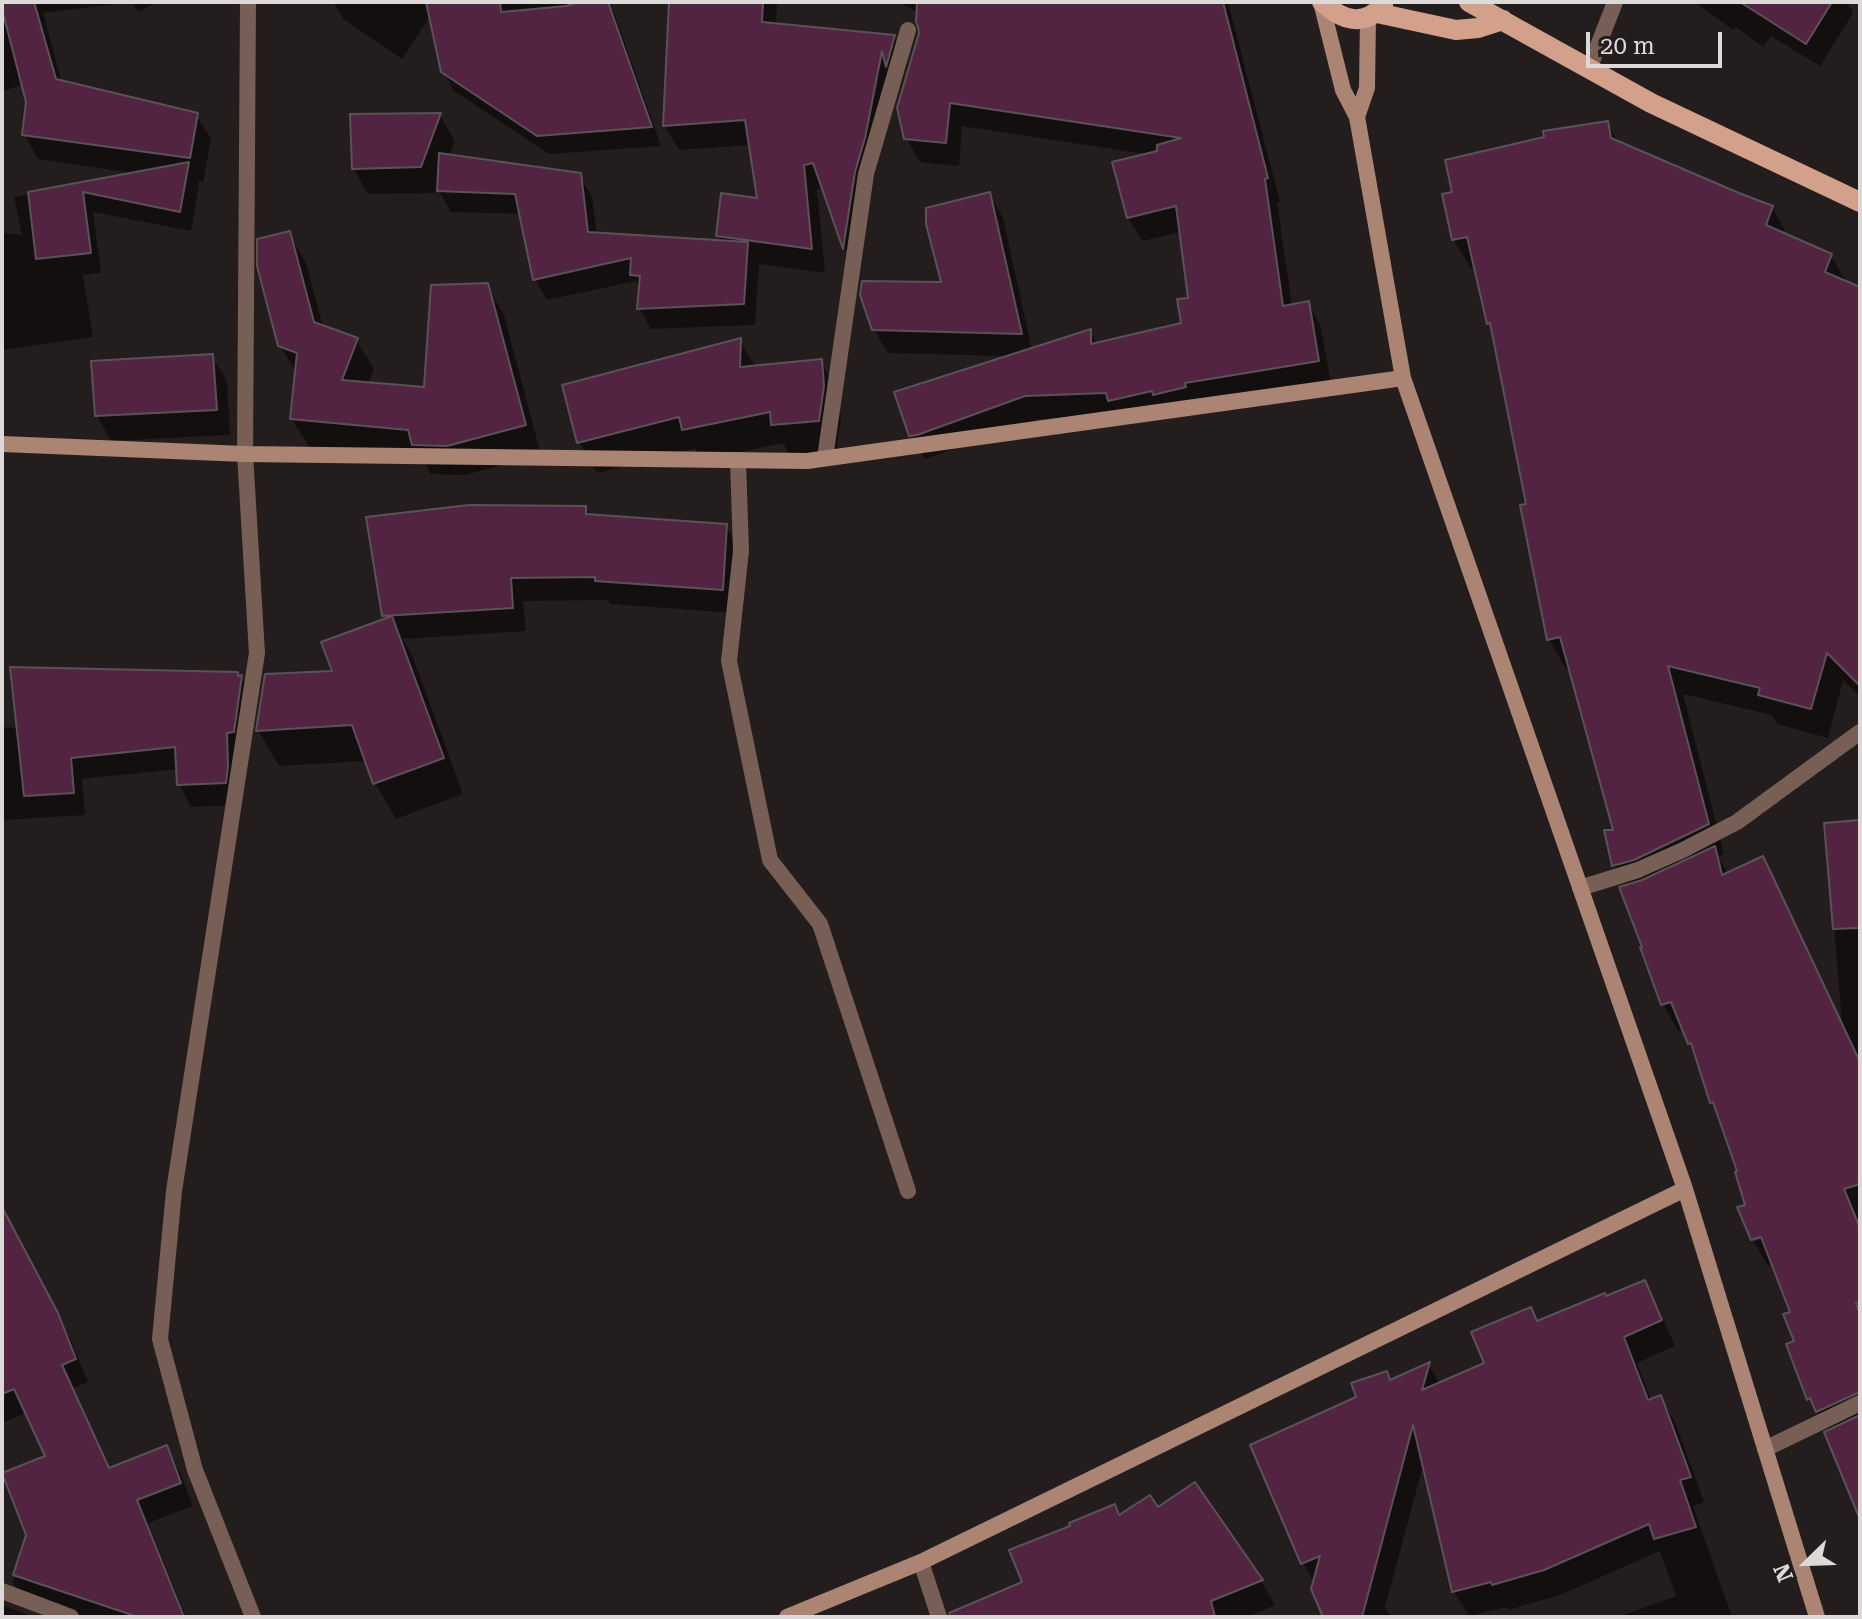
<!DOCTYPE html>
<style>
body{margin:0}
#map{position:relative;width:1862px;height:1619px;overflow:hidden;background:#241d1d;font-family:"Roboto Serif",serif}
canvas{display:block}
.frame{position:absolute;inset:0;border:4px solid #ded9d9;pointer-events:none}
.north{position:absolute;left:1766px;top:1523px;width:80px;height:80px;-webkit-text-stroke:6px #241d1d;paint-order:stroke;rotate:247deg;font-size:22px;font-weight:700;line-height:32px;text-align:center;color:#ded9d9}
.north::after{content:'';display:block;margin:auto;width:28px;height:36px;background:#ded9d9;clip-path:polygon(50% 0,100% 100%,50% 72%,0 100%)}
.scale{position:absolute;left:1586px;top:32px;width:136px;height:36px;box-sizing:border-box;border:4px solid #ded9d9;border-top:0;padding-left:10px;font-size:24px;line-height:28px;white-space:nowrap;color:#ded9d9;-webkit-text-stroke:6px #241d1d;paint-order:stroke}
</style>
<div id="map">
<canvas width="1862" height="1619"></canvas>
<div class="frame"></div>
<div class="north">N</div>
<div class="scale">20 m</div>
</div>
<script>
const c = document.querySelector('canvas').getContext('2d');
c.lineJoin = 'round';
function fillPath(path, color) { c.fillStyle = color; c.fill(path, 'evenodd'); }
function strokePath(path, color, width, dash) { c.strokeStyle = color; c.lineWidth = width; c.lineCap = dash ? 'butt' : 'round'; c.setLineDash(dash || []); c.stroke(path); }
fillPath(new Path2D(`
 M 2,2 L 132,2 L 43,13 L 62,83 L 196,115 L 211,139 L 203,182 L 197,181 L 199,184 L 191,231 L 93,212 L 101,273 L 83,275 L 93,337 L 2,350 L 2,233 L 22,235 L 14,197 L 138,174 L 38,159 L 24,134 L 28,102 L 24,85 L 2,91 Z
 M 132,2 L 157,2 L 138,12 Z
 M 333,2 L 424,2 L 428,11 L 430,10 L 428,2 L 607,2 L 615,15 L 661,146 L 549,154 L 454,91 L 443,71 L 431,15 L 402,59 L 343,19 Z
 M 671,2 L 777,2 L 776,26 L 894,37 L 908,61 L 900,88 L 895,78 L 878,164 L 868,198 L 857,269 L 845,248 L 824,188 L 817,189 L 825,273 L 759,264 L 755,325 L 651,329 L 639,308 L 641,289 L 636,281 L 547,300 L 535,279 L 521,214 L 451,212 L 437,188 L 435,193 L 368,194 L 353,168 L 352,116 L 440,115 L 455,141 L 449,156 L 579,175 L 592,197 L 597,234 L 721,242 L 718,236 L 759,201 L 751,145 L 679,150 L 665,126 Z
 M 898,2 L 1228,2 L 1280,202 L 1277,202 L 1292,306 L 1308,303 L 1321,327 L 1331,385 L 1119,416 L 1039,419 L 925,459 L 911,435 L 1011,356 L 888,353 L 874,330 L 944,284 L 925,210 L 990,195 L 1003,218 L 1032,350 L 1090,332 L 1097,344 L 1184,325 L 1190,299 L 1181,232 L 1142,241 L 1128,218 L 1151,155 L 962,126 L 959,166 L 920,162 L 906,138 L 981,45 Z
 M 1695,2 L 1847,2 L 1853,13 L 1820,66 L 1771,36 L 1763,47 L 1736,27 L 1733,30 Z
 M 1607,123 L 1619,143 L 1772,207 L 1789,238 L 1831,256 L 1847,283 L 1860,289 L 1860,696 L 1843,680 L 1828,738 L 1777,724 L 1772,715 L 1683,694 L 1724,854 L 1718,857 L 1729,875 L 1762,859 L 1777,885 L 1842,1023 L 1826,825 L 1860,822 L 1860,1514 L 1830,1432 L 1809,1399 L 1793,1313 L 1774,1264 L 1768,1266 L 1754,1242 L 1771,1236 L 1753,1237 L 1753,1240 L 1748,1206 L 1740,1173 L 1721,1120 L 1712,1102 L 1698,1057 L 1684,1029 L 1678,1031 L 1663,1004 L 1627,887 L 1614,866 L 1606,832 L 1615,832 L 1571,668 L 1566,669 L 1549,639 L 1528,506 L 1494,330 L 1489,323 L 1476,268 L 1471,269 L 1454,240 L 1444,196 Z
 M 289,233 L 306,263 L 323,327 L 356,340 L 374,369 L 368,384 L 426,389 L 487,285 L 504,315 L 541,455 L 465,475 L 431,474 L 422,459 L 310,449 L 292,419 L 297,374 L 280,345 Z
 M 740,341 L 756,367 L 821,361 L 838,392 L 841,418 L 836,451 L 790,455 L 783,443 L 702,460 L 695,448 L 597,473 L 579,442 L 565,386 Z
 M 212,356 L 227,381 L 230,435 L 111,441 L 97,416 Z
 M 585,508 L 590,516 L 726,526 L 739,549 L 735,613 L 611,604 L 608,600 L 523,601 L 526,631 L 403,639 L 412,655 L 463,794 L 396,819 L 375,783 L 367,761 L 279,766 L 258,730 L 334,673 L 387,620 L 384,615 Z
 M 237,674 L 239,678 L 241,677 L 254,699 L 238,805 L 191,807 L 179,784 L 178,769 L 82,779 L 85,815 L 2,820 L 2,727 L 19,728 Z
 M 2,1119 L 4,1187 L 2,1187 Z
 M 2,1236 L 36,1273 L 70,1338 L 88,1382 L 74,1388 L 110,1469 L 166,1447 L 179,1470 L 193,1506 L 148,1523 L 186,1617 L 85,1617 L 42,1603 L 26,1605 L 13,1582 L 28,1535 L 48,1457 L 27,1412 L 2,1423 Z
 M 1644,1282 L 1658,1307 L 1675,1346 L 1637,1363 L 1651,1400 L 1660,1397 L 1675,1422 L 1704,1502 L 1693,1506 L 1732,1617 L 1618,1617 L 1676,1596 L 1660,1551 L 1560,1595 L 1508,1610 L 1507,1607 L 1469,1616 L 1454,1591 L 1424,1462 L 1385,1607 L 1391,1617 L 1325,1617 L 1315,1584 L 1303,1563 L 1391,1382 L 1429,1365 L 1440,1384 L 1487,1364 L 1538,1323 Z
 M 1114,1507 L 1120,1516 L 1158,1510 L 1261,1581 L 1275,1605 L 1247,1617 L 972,1617 L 1024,1584 Z
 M 5,1606 L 28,1615 L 29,1617 L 2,1617 Z`), '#0007');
const building = new Path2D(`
 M 2,2 L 34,2 L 56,79 L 198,113 L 190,158 L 22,135 L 26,102 L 2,9 Z
 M 426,2 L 500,2 L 501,12 L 566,6 L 579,2 L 608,2 L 652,127 L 537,136 L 441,72 Z
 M 669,2 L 763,2 L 762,22 L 895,35 L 886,67 L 882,51 L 865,138 L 855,172 L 843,249 L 813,163 L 804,165 L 812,249 L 716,236 L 721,193 L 757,198 L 745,120 L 663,126 Z
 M 917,2 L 1223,2 L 1268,178 L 1265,179 L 1283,306 L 1309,301 L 1319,361 L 1185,383 L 1186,387 L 1153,395 L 1152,391 L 1108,401 L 1106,393 L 1025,396 L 917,435 L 909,436 L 894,392 L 1091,329 L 1091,344 L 1181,323 L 1177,299 L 1188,298 L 1176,206 L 1127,218 L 1112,162 L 1157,151 L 1157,145 L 1181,138 L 950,103 L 946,143 L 904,139 L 897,108 L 919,33 L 918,27 L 916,22 Z
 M 1740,2 L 1832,2 L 1806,44 Z
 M 441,113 L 421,167 L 352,169 L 350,114 Z
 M 1608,121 L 1611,138 L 1739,193 L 1773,206 L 1766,225 L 1832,254 L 1825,272 L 1860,287 L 1860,686 L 1827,653 L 1811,709 L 1758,695 L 1760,688 L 1668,666 L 1709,824 L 1634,860 L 1612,866 L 1604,830 L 1613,830 L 1560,637 L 1547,640 L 1520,505 L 1526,504 L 1490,323 L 1487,324 L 1467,237 L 1452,240 L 1442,194 L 1452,192 L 1445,160 L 1544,137 L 1543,131 Z
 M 439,153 L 581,173 L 588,232 L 748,242 L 744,304 L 637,309 L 640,276 L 630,275 L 631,258 L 533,280 L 515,194 L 437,191 Z
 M 189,162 L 180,212 L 83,192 L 91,253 L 36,259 L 28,192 Z
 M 990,192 L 1022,334 L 872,330 L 860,295 L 862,281 L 941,282 L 926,224 L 926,208 Z
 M 290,231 L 314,322 L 358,338 L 342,380 L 424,387 L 431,285 L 488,283 L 526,425 L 447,446 L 412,445 L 408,430 L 290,419 L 297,353 L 278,346 L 257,266 L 257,239 Z
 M 741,338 L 740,367 L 822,359 L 824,386 L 819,421 L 771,425 L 770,412 L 682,430 L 679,417 L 577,443 L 562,385 Z
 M 213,354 L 217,410 L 95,416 L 91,361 Z
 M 469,505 L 586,506 L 586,514 L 727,524 L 723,590 L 595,581 L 595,577 L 511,578 L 513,608 L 382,616 L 366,517 Z
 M 392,616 L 444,758 L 373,784 L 352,725 L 256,731 L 265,674 L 332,671 L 321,642 Z
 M 10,667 L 238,672 L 238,676 L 242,675 L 234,732 L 227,733 L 228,767 L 226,783 L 177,785 L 175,747 L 71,758 L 74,793 L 24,796 Z
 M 1860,820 L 1860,928 L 1833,929 L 1824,823 Z
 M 1715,846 L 1722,875 L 1763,856 L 1860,1062 L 1860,1184 L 1844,1189 L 1860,1228 L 1860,1301 L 1856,1303 L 1860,1315 L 1860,1392 L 1816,1412 L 1810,1398 L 1807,1400 L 1786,1344 L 1794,1341 L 1783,1314 L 1790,1312 L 1761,1237 L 1751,1240 L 1737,1207 L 1745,1205 L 1735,1172 L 1737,1171 L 1713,1102 L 1710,1103 L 1691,1043 L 1688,1044 L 1671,1002 L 1661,1005 L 1640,947 L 1642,947 L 1619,887 L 1642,880 Z
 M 2,1207 L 58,1313 L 76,1359 L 62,1365 L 109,1468 L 167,1445 L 181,1483 L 137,1500 L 184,1617 L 138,1617 L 13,1575 L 26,1535 L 2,1473 L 45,1456 L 14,1389 L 2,1394 Z
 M 1645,1280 L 1662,1320 L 1624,1337 L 1648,1400 L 1661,1395 L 1691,1477 L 1680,1480 L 1696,1527 L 1654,1539 L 1649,1524 L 1544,1570 L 1492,1585 L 1491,1582 L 1452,1592 L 1413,1425 L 1362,1617 L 1323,1617 L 1311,1589 L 1320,1556 L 1301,1564 L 1250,1445 L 1356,1397 L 1351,1383 L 1387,1371 L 1390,1380 L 1430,1362 L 1422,1390 L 1484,1363 L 1471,1332 L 1531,1307 L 1537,1321 L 1605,1293 L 1606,1296 Z
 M 1860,1415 L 1860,1516 L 1859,1517 L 1824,1432 Z
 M 1195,1482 L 1263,1580 L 1211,1601 L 1215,1617 L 950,1617 L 949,1613 L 1022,1582 L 1009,1550 L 1070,1526 L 1069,1523 L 1115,1504 L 1119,1515 L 1150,1495 L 1158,1507 Z`);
fillPath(building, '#522442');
strokePath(building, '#5a5257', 2);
strokePath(new Path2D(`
 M 1589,69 L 1615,2
 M 825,458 L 866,174 L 908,30
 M 738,460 L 741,551 L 729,661 L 770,860 L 820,924 L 908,1191
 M 1765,1449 L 1860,1403
 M 921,1562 L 939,1617`), '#785f55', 16);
strokePath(new Path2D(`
 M 248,2 L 245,454 L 257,653 L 174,1191 L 160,1339 L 195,1470 L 253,1617
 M 1580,888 L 1638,870 L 1683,850 L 1737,822 L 1860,732
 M 2,1591 L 71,1617`), '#785f55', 16);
strokePath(new Path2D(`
 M 1321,2 L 1343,90 L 1357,117 L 1403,378 L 1685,1189 L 1817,1617
 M 1357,117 L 1367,88 L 1368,17
 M 2,444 L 245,454 L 807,461 L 1403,378
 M 787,1617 L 921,1562 L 1685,1189`), '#ab8474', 16);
strokePath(new Path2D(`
 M 1322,2 C 1341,20 1364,28 1383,5
 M 1469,2 L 1651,103 L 1860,202
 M 1377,13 L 1456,30 L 1478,28 L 1503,20`), '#d3a08b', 20);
</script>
